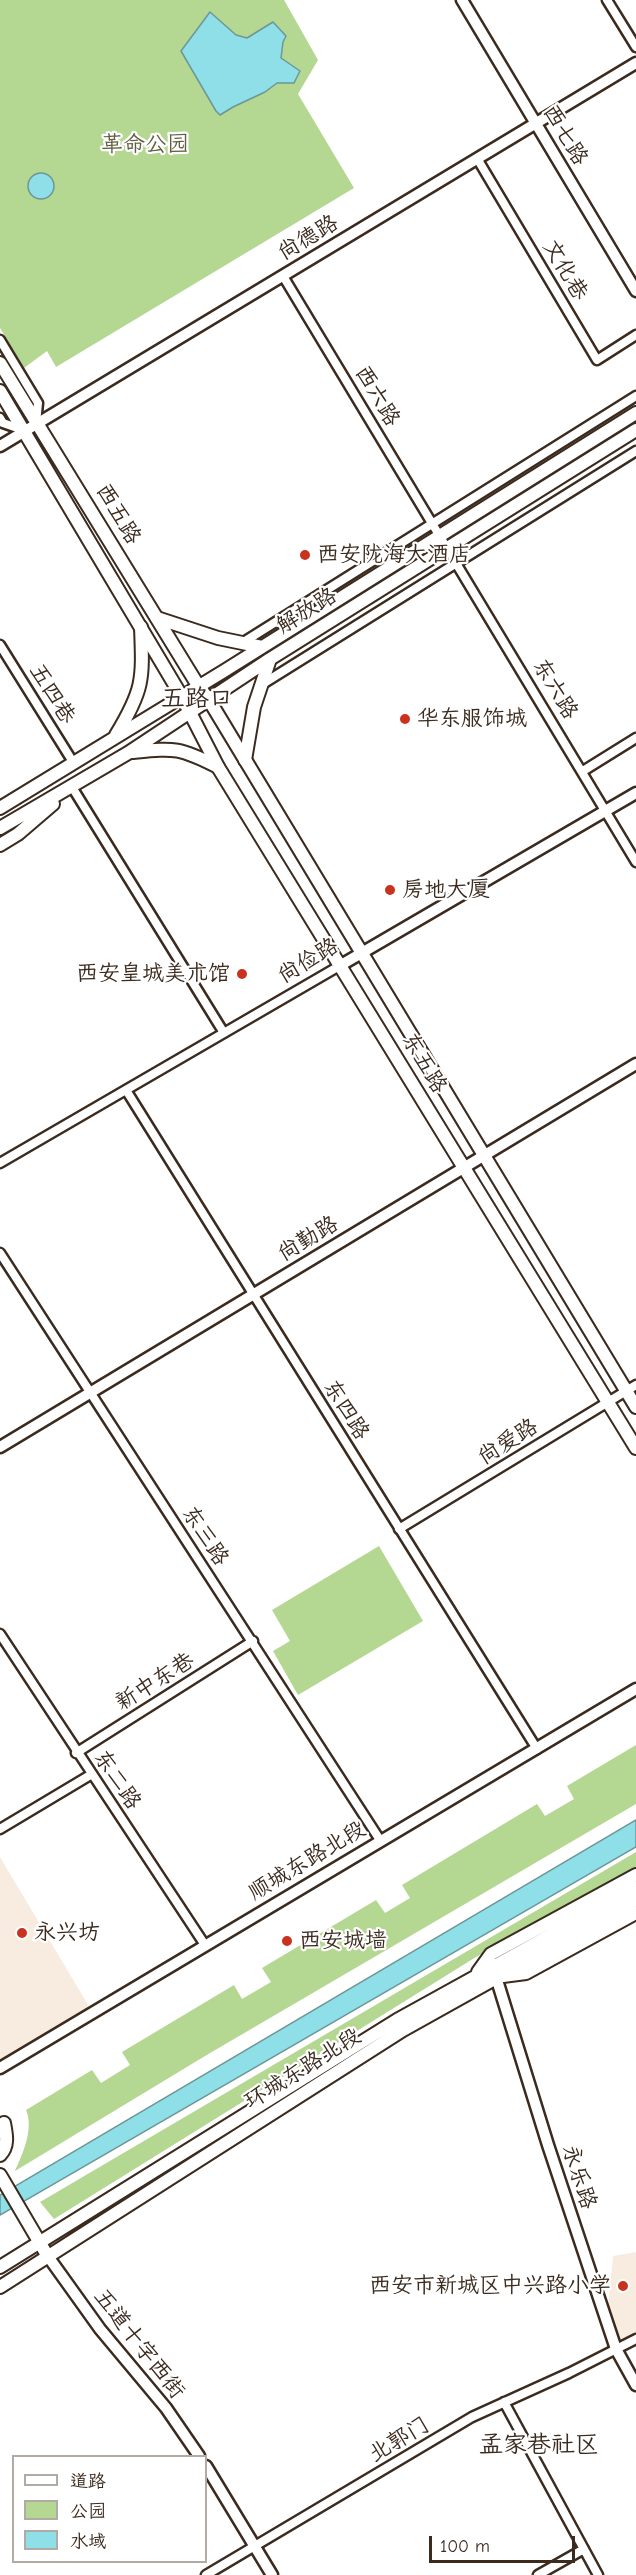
<!DOCTYPE html>
<meta charset="utf-8">
<style>
body{margin:0}
#map{position:relative;width:636px;height:2575px;overflow:hidden;background:#fff;font-family:"Comic Neue","LXGW WenKai TC",sans-serif}
canvas{display:block}
.legend{position:absolute;left:12px;top:2455px;width:195px;height:108px;box-sizing:border-box;background:#fff;border:2px solid #b1aaa5;margin:0;padding:8px 10px;list-style:none;font-size:18px;color:#3b2a1e}
.legend li{display:flex;align-items:center;gap:12px;height:30px}
.legend b{width:30px;border:2px solid #b1aaa5}
.scale{position:absolute;left:429px;top:2536px;width:146px;height:27px;box-sizing:border-box;border:3px solid #3b2a1e;border-top:0;padding-left:8px;font-size:18px;line-height:21px;white-space:nowrap;color:#3b2a1e;-webkit-text-stroke:4px #fff;paint-order:stroke}
</style>
<div id="map">
<canvas width="636" height="2575"></canvas>
<ul class="legend">
<li><b style="height:8px;background:#fff"></b>道路</li>
<li><b style="height:16px;background:#b4d792"></b>公园</li>
<li><b style="height:16px;background:#8edfe7"></b>水域</li>
</ul>
<div class="scale">100 m</div>
</div>
<script>
const c = document.querySelector('canvas').getContext('2d');
c.lineJoin = 'round';
function fillPath(path, color) { c.fillStyle = color; c.fill(path, 'evenodd'); }
function strokePath(path, color, width, dash) { c.strokeStyle = color; c.lineWidth = width; c.lineCap = dash ? 'butt' : 'round'; c.setLineDash(dash || []); c.stroke(path); }
function write(font, color, halo, rows, align = 'center') {
  c.font = font + ' "Comic Neue","LXGW WenKai TC",sans-serif'; c.lineWidth = 4.5; c.setLineDash([]); c.textBaseline = 'middle'; c.strokeStyle = halo; c.fillStyle = color; for (const [text, x, y, turn = 0] of rows) {
    c.save(); c.translate(x, y); c.rotate((+turn || 0) * Math.PI / 180); c.textAlign = isNaN(turn) ? turn : align; if (halo) c.strokeText(text, 0, 0); c.fillText(text, 0, 0); c.restore();
  }
}
fillPath(new Path2D(`
 M 0,1857 L 90,2008 L 0,2062 Z
 M 636,2252 L 636,2336 L 619,2345 L 607,2317 L 613,2256 Z`), '#f8ece0');
fillPath(new Path2D(`
 M 0,0 L 284,0 L 318,60 L 298,94 L 354,188 L 56,367 L 47,351 L 24,368 L 0,328 Z
 M 379,1546 L 423,1621 L 298,1695 L 273,1651 L 290,1641 L 272,1610 Z
 M 636,1745 L 636,1804 L 205,2056 L 15,2171 C 23,2153 34,2129 26,2110 L 92,2070 L 101,2083 L 130,2065 L 122,2052 L 234,1985 L 242,1999 L 271,1982 L 262,1968 L 376,1900 L 385,1913 L 410,1898 L 402,1885 L 537,1804 L 545,1816 L 574,1799 L 567,1786 Z
 M 636,1852 L 636,1870 L 476,1957 L 54,2219 L 40,2202 Z`), '#b4d792');
const water = new Path2D(`
 M 210,12 L 236,35 L 247,38 L 273,22 L 286,36 L 283,42 L 281,58 L 300,71 L 294,83 L 277,83 L 265,92 L 233,107 L 220,115 L 216,111 L 181,51 Z
 M28 186a13 13 0 1 1 26 0a13 13 0 1 1-26 0Z
 M 636,1820 L 636,1847 L 0,2215 L 0,2195 Z`);
fillPath(water, '#8edfe7');
strokePath(water, '#6d9797', 1.5);
const minor = new Path2D(`
 M 607,0 L 636,47
 M 478,160 L 597,360 L 636,335
 M 283,276 L 636,862
 M 0,340 L 38,403 L 36,423
 M 0,418 L 3,423 L 23,430
 M 242,643 L 636,396
 M 0,645 L 73,762
 M 261,685 L 636,451
 M 583,771 L 636,738
 M 72,787 L 224,1033
 M 126,1090 L 537,1749
 M 0,1163 L 341,965
 M 0,1253 L 380,1840
 M 399,1529 L 636,1385
 M 0,1634 L 205,1945
 M 76,1753 L 253,1641
 M 0,1829 L 92,1774
 M 504,2402 L 598,2575
 M 206,2575 L 472,2417 L 569,2373 L 636,2339
 M 538,2575 L 584,2549`);
const tertiary = new Path2D(`
 M 462,0 L 636,291
 M 0,446 L 636,63
 M 341,965 L 636,793
 M 0,1447 L 636,1064
 M 496,1977 L 548,2145 L 616,2349 L 636,2385
 M 0,2068 L 636,1689
 M 47,2255 L 100,2329 L 166,2408 L 199,2456
 M 206,2466 L 272,2575`);
const secondary = new Path2D(`
 M 157,618 L 218,638 L 262,647
 M 116,735 C 144,689 143,679 141,627
 M 132,752 C 175,748 179,747 218,767
 M 245,760 L 254,707 L 270,659
 M 0,808 L 224,671 L 636,413
 M 0,828 L 128,753 L 270,659 L 636,430
 M 0,845 L 18,834 L 53,804
 M 0,2155 C 9,2146 6,2134 4,2123
 M 0,2175 L 47,2255`);
const primary = new Path2D(`
 M 0,363 L 199,687 L 209,700 L 636,1407
 M 0,391 L 182,697 L 218,767 L 636,1448
 M 478,1972 L 491,1954 L 636,1875
 M 503,1976 L 526,1973 L 636,1913
 M 0,2267 L 397,2020 L 636,1888
 M 0,2287 L 403,2030 L 636,1900`);
strokePath(minor, '#3b2a1e', 13);
strokePath(tertiary, '#3b2a1e', 15);
strokePath(secondary, '#3b2a1e', 16);
strokePath(primary, '#3b2a1e', 16);
strokePath(minor, '#fff', 8);
strokePath(tertiary, '#fff', 10);
strokePath(secondary, '#fff', 12);
strokePath(primary, '#fff', 12);
for (const [x, y, r, color] of [
 [305,555,6,"#c8321e"],
 [405,719,6,"#c8321e"],
 [390,890,6,"#c8321e"],
 [242,974,6,"#c8321e"],
 [22,1933,6,"#c8321e"],
 [287,1941,6,"#c8321e"],
 [623,2286,6,"#c8321e"]
]) { const dot = new Path2D(); dot.arc(x, y, r, 0, 2 * Math.PI); c.fillStyle = color; c.fill(dot); strokePath(dot, '#fff', 2); }
write('22px', '#3b2a1e', '#fff', [
 ["西七路",565,135,59],
 ["尚德路",308,238,-31],
 ["文化巷",565,270,59],
 ["西六路",377,396,59],
 ["西五路",118,514,59],
 ["解放路",307,611,-32],
 ["东六路",555,689,59],
 ["五四巷",52,694,58],
 ["尚俭路",308,961,-31],
 ["东五路",424,1063,59],
 ["尚勤路",308,1239,-31],
 ["东四路",346,1410,58],
 ["尚爱路",508,1442,-32],
 ["东三路",205,1536,57],
 ["新中东巷",155,1682,-32],
 ["东二路",117,1780,56],
 ["顺城东路北段",307,1861,-31],
 ["环城东路北段",303,2069,-32],
 ["永乐路",579,2177,72],
 ["五道十字西街",139,2344,52],
 ["北郭门",399,2440,-31]
]);
write('22px', '#5f5e41', '#fff', [
 ["革命公园",145,145]
]);
write('22px', '#3b2a1e', '#fff', [
 ["西安陇海大酒店",317,555],
 ["华东服饰城",417,719],
 ["房地大厦",402,890],
 ["西安皇城美术馆",230,974,"right"],
 ["永兴坊",34,1933],
 ["西安城墙",299,1941],
 ["西安市新城区中兴路小学",611,2286,"right"]
], 'left');
write('24px', '#3b2a1e', '#fff', [
 ["五路口",197,699],
 ["孟家巷社区",539,2445]
]);
</script>
